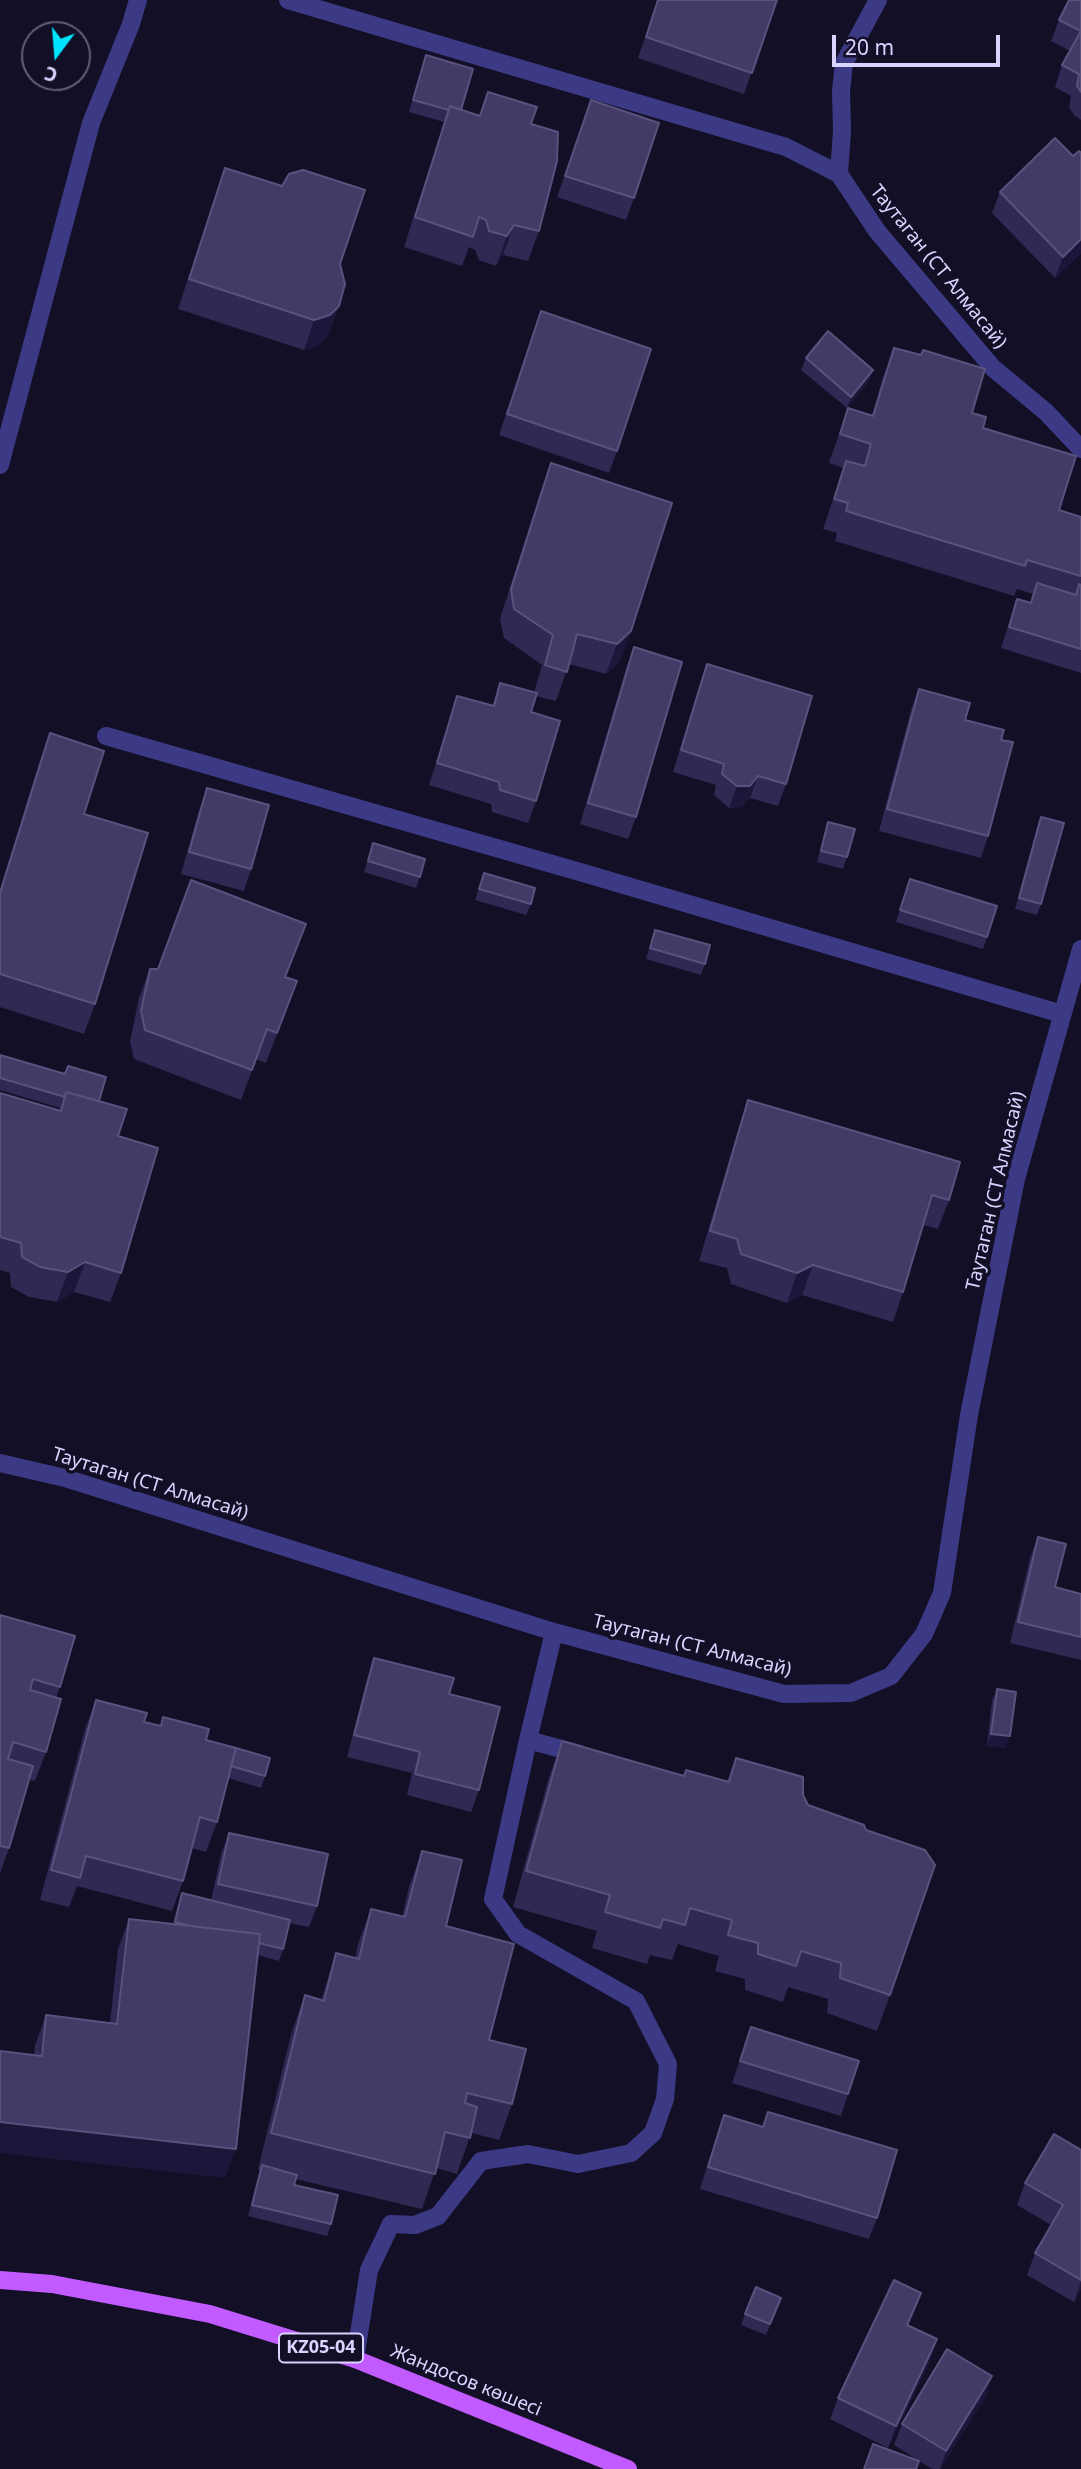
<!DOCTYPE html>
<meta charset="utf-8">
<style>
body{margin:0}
#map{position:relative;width:1081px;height:2469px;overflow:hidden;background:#130f26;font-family:"Noto Sans",sans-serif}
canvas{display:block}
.north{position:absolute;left:21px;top:21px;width:70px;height:70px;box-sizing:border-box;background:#130f26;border:2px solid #625e7d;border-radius:50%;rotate:196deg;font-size:19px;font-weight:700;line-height:28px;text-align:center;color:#d9d4ff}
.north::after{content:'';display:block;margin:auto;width:24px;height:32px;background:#00e5ff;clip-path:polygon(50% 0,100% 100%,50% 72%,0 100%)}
.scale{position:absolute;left:832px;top:35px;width:168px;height:32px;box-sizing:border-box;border:4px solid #d9d4ff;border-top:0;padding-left:9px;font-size:21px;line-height:24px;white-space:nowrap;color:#d9d4ff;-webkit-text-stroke:5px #130f26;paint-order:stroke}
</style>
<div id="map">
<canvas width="1081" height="2469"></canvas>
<div class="north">С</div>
<div class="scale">20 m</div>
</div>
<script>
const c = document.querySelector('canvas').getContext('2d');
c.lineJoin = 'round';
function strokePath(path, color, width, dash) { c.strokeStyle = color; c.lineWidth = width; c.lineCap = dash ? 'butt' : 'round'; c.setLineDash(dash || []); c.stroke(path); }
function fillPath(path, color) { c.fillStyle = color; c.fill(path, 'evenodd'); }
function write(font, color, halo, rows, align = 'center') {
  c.font = font + ' "Noto Sans",sans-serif'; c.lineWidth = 7; c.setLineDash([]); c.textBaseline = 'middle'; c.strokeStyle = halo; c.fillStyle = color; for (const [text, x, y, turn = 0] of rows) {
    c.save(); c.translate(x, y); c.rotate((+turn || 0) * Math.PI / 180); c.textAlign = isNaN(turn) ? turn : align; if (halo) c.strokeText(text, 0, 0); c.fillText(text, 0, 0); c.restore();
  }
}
strokePath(new Path2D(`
 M 288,0 L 786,147 L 839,174
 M 878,0 L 844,63 L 841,91 L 842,131 L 839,174 L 877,231 L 993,368 L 1046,412 L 1081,449
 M 0,465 L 91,123 L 131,24 L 138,0
 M 106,736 L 580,872 L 1062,1014
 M 0,1463 L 65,1478 L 554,1632 L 784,1694 L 851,1693 L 891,1676 L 924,1634 L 942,1593 L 969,1415 L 1016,1179 L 1081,949
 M 528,1740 L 554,1632
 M 355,2359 L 369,2270 L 391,2224 L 415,2225 L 438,2216 L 481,2161 L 528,2154 L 578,2164 L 631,2153 L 653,2133 L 665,2099 L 668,2064 L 636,2001 L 518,1934 L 493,1899 L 528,1740 L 580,1754`), '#3d3a85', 18);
strokePath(new Path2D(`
 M 0,2280 L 52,2284 L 210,2314 L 355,2359 L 628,2469`), '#c25bff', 18);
fillPath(new Path2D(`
 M 658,0 L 777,0 L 744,94 L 638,58 Z
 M 1081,0 L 1081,120 L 1075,116 L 1069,108 L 1071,96 L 1055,87 L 1062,65 L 1070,51 L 1051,41 L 1059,20 Z
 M 426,55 L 461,110 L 479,115 L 488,92 L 531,124 L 539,231 L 528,261 L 503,255 L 496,266 L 479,260 L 475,250 L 469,247 L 462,266 L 404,247 L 444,122 L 409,112 Z
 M 591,100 L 634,198 L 626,220 L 557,197 Z
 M 1073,156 L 1081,253 L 1055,278 L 992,213 L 1000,192 Z
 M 225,168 L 339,306 L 328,335 L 319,345 L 304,350 L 178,309 Z
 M 541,311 L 617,451 L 609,473 L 499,435 Z
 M 894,348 L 972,413 L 983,428 L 1059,510 L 1081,517 L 1081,673 L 1001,648 L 1017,599 L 1030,603 L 1033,594 L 1017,589 L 1014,596 L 835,541 L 837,533 L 823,529 L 844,468 L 829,463 L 848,408 L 872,415 L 883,377 Z
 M 806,358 L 869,381 L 847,408 L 801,370 Z
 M 551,463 L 631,631 L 620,661 L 606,674 L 569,664 L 556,701 L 536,696 L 531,712 L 536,801 L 528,823 L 492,812 L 491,804 L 429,785 L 457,696 L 492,706 L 500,683 L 534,693 L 542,665 L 504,638 L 500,619 L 540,493 Z
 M 634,647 L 636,817 L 628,839 L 580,824 L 626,669 Z
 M 707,664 L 786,784 L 778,806 L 750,798 L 742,807 L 729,808 L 714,795 L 716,785 L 673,772 L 699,686 Z
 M 919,689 L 965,720 L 1001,740 L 988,836 L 981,858 L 879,831 L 911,710 Z
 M 50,733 L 84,814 L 95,1004 L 84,1034 L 0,1007 L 0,889 L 39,763 Z
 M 207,788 L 251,869 L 244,891 L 181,874 L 199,810 Z
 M 1041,817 L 1041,904 L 1037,915 L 1015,909 L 1037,828 Z
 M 828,822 L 847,857 L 843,869 L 817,862 L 824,834 Z
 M 373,843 L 420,877 L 416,888 L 364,872 Z
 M 484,873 L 531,904 L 526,915 L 475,900 Z
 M 910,879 L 987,937 L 983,949 L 896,922 Z
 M 655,930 L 705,964 L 701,975 L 646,959 Z
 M 150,969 L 286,977 L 297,981 L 266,1063 L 256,1059 L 241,1100 L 134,1059 L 130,1041 L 139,998 Z
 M 0,1055 L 65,1074 L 68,1066 L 99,1101 L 118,1136 L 121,1273 L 110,1302 L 74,1292 L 57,1302 L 29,1297 L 11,1287 L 10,1273 L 0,1270 L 0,1093 L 59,1110 L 60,1108 L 0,1090 Z
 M 748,1100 L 949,1200 L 938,1229 L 923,1225 L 903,1292 L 893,1322 L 802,1295 L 787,1303 L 731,1284 L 727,1268 L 699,1261 L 738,1130 Z
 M 1038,1537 L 1055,1587 L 1081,1594 L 1081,1660 L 1010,1643 L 1030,1558 Z
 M 0,1615 L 60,1687 L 56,1698 L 46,1752 L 35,1781 L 29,1780 L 9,1848 L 0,1873 Z
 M 374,1658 L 449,1694 L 479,1790 L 471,1812 L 407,1795 L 412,1773 L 347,1757 L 367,1679 Z
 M 997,1689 L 1006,1748 L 987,1746 L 992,1701 Z
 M 96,1700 L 144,1722 L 160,1726 L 163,1717 L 206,1740 L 265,1776 L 261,1788 L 228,1778 L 217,1822 L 206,1852 L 192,1848 L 183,1881 L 172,1911 L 77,1886 L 69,1907 L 40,1900 L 85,1729 Z
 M 562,1741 L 684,1776 L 727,1781 L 736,1758 L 803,1795 L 890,1995 L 877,2031 L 827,2013 L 828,1999 L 788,1987 L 783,2002 L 745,1990 L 745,1979 L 715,1971 L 719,1956 L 678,1944 L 672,1960 L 650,1955 L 647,1964 L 592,1948 L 597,1931 L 513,1907 L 549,1777 Z
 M 229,1833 L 317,1906 L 309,1927 L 289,1923 L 283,1949 L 279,1961 L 258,1955 L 225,2178 L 34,2055 L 35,2045 L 46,2015 L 110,2023 L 118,1949 L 129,1919 L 173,1924 L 178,1904 L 182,1893 L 211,1900 L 221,1854 Z
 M 422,1851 L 446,1926 L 489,2040 L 512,2104 L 499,2140 L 471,2133 L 457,2174 L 436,2168 L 422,2209 L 296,2179 L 294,2185 L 331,2224 L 327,2236 L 248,2216 L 260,2170 L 258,2169 L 292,2031 L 305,1995 L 321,2000 L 336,1953 L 355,1958 L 358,1944 L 371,1909 L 402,1917 L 409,1887 Z
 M 751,2027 L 848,2094 L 841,2116 L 732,2083 Z
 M 768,2112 L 877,2218 L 869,2239 L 700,2189 L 716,2137 L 724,2115 L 762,2127 Z
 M 1081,2150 L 1081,2289 L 1074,2302 L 1027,2275 L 1035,2253 L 1051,2225 L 1017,2205 L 1025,2183 Z
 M 921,2293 L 908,2325 L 930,2361 L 888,2448 L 830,2419 L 838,2398 Z
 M 777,2309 L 766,2335 L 741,2325 L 745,2314 Z
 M 985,2398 L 940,2469 L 932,2469 L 894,2445 L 902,2424 Z`), '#312854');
fillPath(new Path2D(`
 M 514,225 L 503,255 L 496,266 L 507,236 Z
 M 1081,239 L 1081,253 L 1055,278 L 1063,257 Z
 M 339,306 L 328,335 L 319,345 L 304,350 L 314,320 Z
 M 873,370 L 869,381 L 847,408 L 851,397 Z
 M 631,631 L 620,661 L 606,674 L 617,644 Z
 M 758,776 L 750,798 L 742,807 L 729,808 L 737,786 Z
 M 85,1262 L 74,1292 L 57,1302 L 68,1272 Z
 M 813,1265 L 802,1295 L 787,1303 L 797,1273 Z
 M 991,1734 L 1010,1736 L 1006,1748 L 987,1746 Z
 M 0,2122 L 236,2149 L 225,2178 L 0,2153 Z
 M 1081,2281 L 1081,2289 L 1074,2302 Z
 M 921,2293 L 914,2314 L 899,2346 L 907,2325 Z
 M 937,2339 L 930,2361 L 888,2448 L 896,2426 Z
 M 992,2376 L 985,2398 L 940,2469 L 946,2451 Z`), '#1d163a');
const building = new Path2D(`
 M 658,0 L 777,0 L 752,73 L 646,37 Z
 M 1069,0 L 1081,0 L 1081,92 L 1077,86 L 1079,74 L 1062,65 L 1081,31 L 1059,20 Z
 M 426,55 L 473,69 L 461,110 L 450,106 L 449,110 L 413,100 Z
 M 488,92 L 537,107 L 531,124 L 558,132 L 557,161 L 539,231 L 514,225 L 507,236 L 489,231 L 486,220 L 479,217 L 473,237 L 415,217 L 450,106 L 480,116 Z
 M 591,100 L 659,123 L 634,198 L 565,176 Z
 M 1055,138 L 1073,156 L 1079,151 L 1081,153 L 1081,239 L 1063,257 L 1000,192 Z
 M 225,168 L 282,186 L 289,174 L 303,170 L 365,190 L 340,264 L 345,284 L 339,306 L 330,315 L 314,320 L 189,279 Z
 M 541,311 L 651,349 L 617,451 L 507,414 Z
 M 828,331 L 873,370 L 851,397 L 806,358 Z
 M 894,348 L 921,355 L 923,350 L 985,369 L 972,413 L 986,417 L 983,428 L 1076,456 L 1059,510 L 1081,517 L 1081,576 L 1027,560 L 1025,566 L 846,511 L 848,503 L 834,499 L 846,461 L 865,466 L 871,444 L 840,434 L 848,408 L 873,416 Z
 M 551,463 L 672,503 L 631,631 L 617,644 L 577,634 L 567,672 L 545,665 L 553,635 L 514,609 L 511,589 Z
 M 1037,583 L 1076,595 L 1079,584 L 1081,585 L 1081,649 L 1009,627 L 1017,599 L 1031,603 Z
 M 634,647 L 682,662 L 636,817 L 588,803 Z
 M 707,664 L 812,696 L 786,784 L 758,776 L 750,786 L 737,786 L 722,774 L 724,764 L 681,750 Z
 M 500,683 L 537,693 L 531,712 L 560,721 L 536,801 L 500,790 L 499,782 L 437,763 L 457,696 L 494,706 Z
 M 919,689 L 970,703 L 965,720 L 1004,730 L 1001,740 L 1013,742 L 988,836 L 887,809 Z
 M 50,733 L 104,751 L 84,814 L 148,833 L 95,1004 L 0,974 L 0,893 Z
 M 207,788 L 269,805 L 251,869 L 189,852 Z
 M 1041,817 L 1064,823 L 1041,904 L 1019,898 Z
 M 828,822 L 855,829 L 847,857 L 821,851 Z
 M 373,843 L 425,859 L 420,877 L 368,861 Z
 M 484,873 L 535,888 L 531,904 L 479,889 Z
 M 910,879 L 997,906 L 987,937 L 900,910 Z
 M 191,880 L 306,924 L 285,977 L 297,981 L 277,1033 L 267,1029 L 252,1070 L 145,1030 L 141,1011 L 150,969 L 158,969 Z
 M 655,930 L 710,945 L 705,964 L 650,948 Z
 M 0,1055 L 65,1074 L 68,1066 L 106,1077 L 99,1101 L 66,1092 L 65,1097 L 0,1078 Z
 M 66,1092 L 127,1109 L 118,1136 L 158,1148 L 121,1273 L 85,1262 L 68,1272 L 40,1267 L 22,1257 L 21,1243 L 0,1237 L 0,1093 L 61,1111 Z
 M 748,1100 L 960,1162 L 949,1200 L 932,1195 L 903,1292 L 813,1265 L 797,1273 L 741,1254 L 737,1239 L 710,1231 Z
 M 1038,1537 L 1066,1544 L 1055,1587 L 1081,1594 L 1081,1637 L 1018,1622 Z
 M 0,1615 L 75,1636 L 60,1687 L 33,1679 L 30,1690 L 61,1699 L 46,1752 L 13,1742 L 8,1759 L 33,1766 L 9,1848 L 0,1846 Z
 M 374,1658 L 454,1678 L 449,1694 L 500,1707 L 479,1790 L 415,1774 L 420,1752 L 354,1735 Z
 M 997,1689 L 1016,1692 L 1010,1736 L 991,1734 Z
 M 96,1700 L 147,1713 L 144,1722 L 161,1726 L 163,1717 L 209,1729 L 206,1740 L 236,1748 L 217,1822 L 200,1817 L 183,1881 L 86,1856 L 80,1878 L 51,1870 Z
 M 562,1741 L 684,1776 L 686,1770 L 729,1782 L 736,1758 L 803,1777 L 803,1795 L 808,1805 L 864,1825 L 866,1830 L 925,1850 L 935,1865 L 890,1995 L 840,1978 L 841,1963 L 801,1951 L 796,1966 L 758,1954 L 758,1943 L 728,1935 L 732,1920 L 690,1908 L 685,1925 L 663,1919 L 660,1928 L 605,1912 L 610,1895 L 526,1871 Z
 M 236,1748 L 270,1758 L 265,1776 L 231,1766 Z
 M 229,1833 L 328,1854 L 317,1906 L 218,1884 Z
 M 422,1851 L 462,1860 L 446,1926 L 514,1944 L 489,2040 L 526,2049 L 512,2104 L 467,2093 L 465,2103 L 477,2107 L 470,2138 L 445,2132 L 435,2174 L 271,2133 L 305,1995 L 324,2001 L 336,1953 L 359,1959 L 371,1909 L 405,1917 Z
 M 182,1893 L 290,1920 L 283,1949 L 259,1943 L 260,1934 L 191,1926 L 175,1922 Z
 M 129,1919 L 260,1934 L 236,2149 L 0,2122 L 0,2051 L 42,2056 L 46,2015 L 117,2024 Z
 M 751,2027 L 859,2061 L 848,2094 L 740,2061 Z
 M 768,2112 L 897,2150 L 877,2218 L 708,2167 L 724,2115 L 763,2127 Z
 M 1054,2134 L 1081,2150 L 1081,2280 L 1035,2253 L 1063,2205 L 1025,2183 Z
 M 262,2165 L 297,2175 L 294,2185 L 338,2195 L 331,2224 L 252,2205 Z
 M 894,2280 L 921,2293 L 907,2325 L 937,2339 L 896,2426 L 838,2398 Z
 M 756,2287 L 781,2298 L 770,2324 L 745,2314 Z
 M 947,2349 L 992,2376 L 946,2451 L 902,2424 Z
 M 873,2444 L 919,2461 L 916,2469 L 864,2469 Z`);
fillPath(building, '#433a66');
strokePath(building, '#5a527e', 2);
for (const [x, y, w] of [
 [321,2348,84]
]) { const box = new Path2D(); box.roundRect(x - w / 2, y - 14.5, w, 29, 5); c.fillStyle = '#130f26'; c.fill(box); strokePath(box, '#d9d4ff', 2); }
write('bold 18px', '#d9d4ff', null, [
 ["KZ05-04",321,2348]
]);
write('19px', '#d9d4ff', '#130f26', [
 ["Таутаган (СТ Алмасай)",938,267,51],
 ["Таутаган (СТ Алмасай)",996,1191,-77],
 ["Таутаган (СТ Алмасай)",150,1484,17],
 ["Таутаган (СТ Алмасай)",692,1646,14],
 ["Жандосов көшесі",466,2381,22]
]);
</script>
